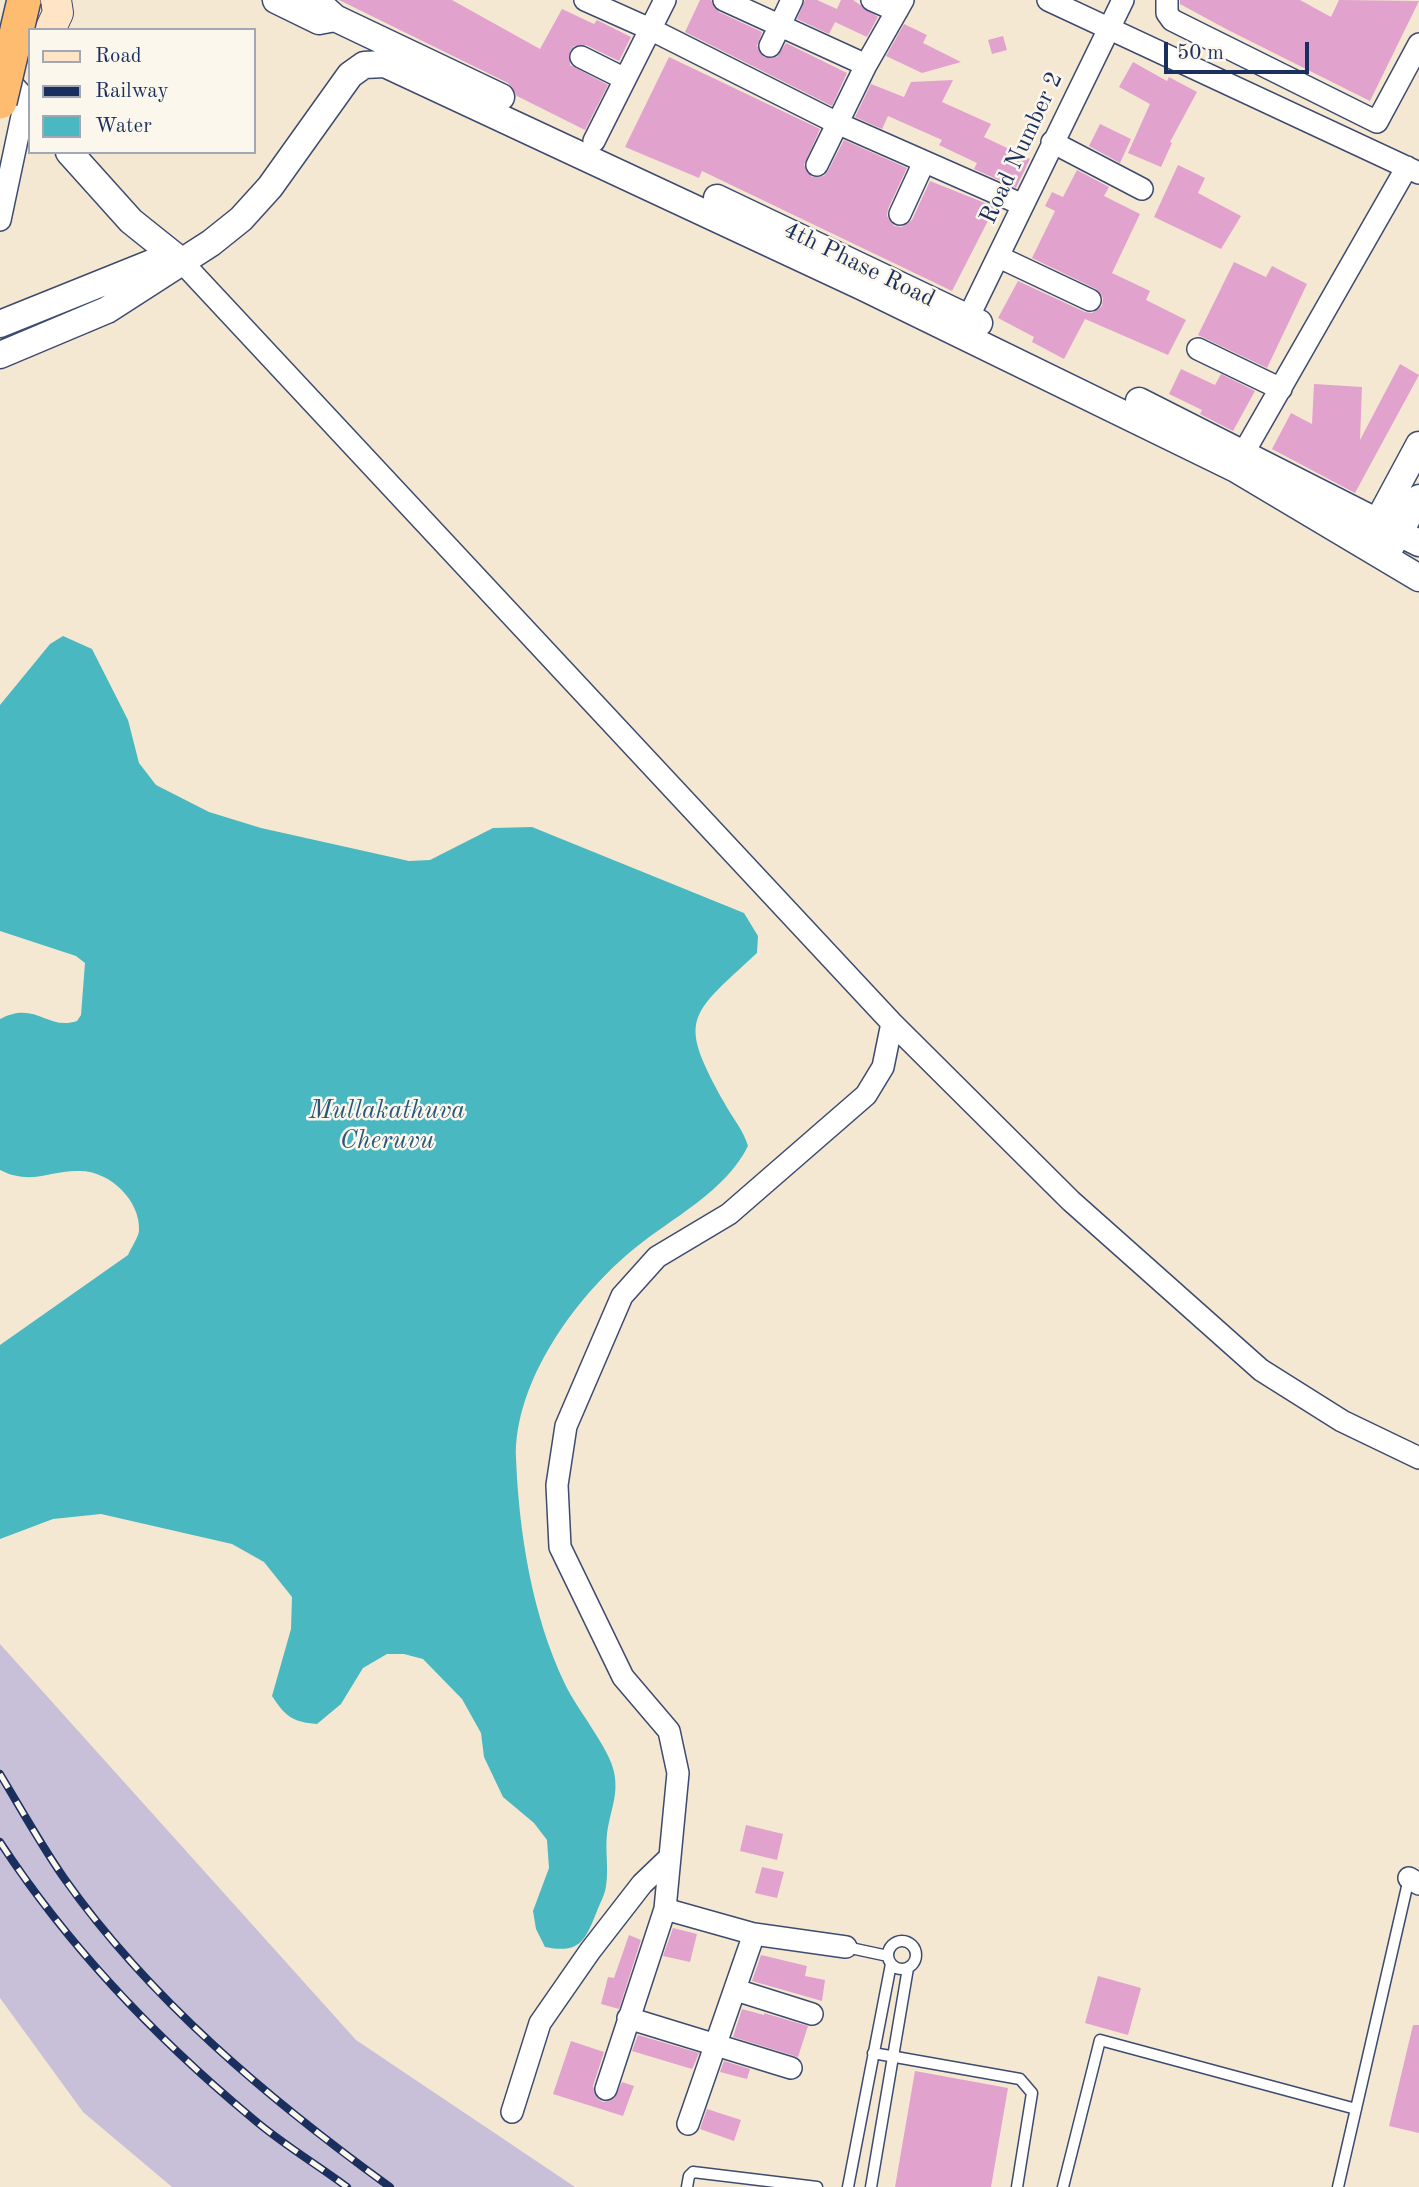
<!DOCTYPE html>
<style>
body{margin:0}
#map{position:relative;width:1419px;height:2187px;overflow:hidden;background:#f5e8d2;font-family:"Old Standard TT",serif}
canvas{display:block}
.legend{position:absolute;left:28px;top:28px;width:228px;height:126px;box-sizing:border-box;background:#fbf7ec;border:2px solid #a1a7b3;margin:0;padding:9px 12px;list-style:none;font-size:21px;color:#1b2f5e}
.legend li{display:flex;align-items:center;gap:14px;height:35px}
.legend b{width:35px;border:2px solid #a1a7b3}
.scale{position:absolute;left:1164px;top:42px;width:145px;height:32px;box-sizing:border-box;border:4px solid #1b2f5e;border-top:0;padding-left:9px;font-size:21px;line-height:24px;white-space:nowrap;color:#1b2f5e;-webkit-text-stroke:5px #fbf7ec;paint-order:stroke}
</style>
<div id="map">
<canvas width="1419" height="2187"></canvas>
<ul class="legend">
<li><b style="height:9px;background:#ffe4c6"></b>Road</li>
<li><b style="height:9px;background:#1b2f5e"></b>Railway</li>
<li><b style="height:19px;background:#49b8c1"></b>Water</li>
</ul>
<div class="scale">50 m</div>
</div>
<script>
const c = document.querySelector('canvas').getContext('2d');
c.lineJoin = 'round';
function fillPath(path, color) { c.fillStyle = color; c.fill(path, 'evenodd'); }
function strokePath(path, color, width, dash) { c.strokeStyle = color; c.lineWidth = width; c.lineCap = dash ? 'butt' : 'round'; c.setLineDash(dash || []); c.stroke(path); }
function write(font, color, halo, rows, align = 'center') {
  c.font = font + ' "Old Standard TT",serif'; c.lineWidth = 5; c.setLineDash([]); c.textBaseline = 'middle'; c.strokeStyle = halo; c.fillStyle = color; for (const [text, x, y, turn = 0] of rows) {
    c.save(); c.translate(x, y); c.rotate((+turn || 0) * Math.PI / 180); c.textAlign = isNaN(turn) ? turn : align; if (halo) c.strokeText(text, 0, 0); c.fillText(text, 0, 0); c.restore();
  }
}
fillPath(new Path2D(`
 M 0,1644 L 356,2040 L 575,2187 L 172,2187 L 83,2112 L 0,1998 Z`), '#c7c0d8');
fillPath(new Path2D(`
 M 63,636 L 92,649 L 128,720 L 139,763 L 156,785 L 209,812 L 261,828 L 409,861 L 430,860 L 493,828 L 532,827 L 744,913 L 758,936 L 757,953 C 688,1017 677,1018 725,1104 C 733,1119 743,1129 748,1146 C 726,1191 672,1218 635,1248 C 577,1295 514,1381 516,1458 C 519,1533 532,1615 565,1684 C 576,1708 610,1749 614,1772 C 619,1795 610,1811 607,1834 C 605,1851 609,1869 606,1886 C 605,1895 600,1903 597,1911 C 585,1941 580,1954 545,1947 L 536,1929 L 533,1911 L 549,1868 L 547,1840 L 534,1823 L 503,1797 L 484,1757 L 481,1733 L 462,1699 L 423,1659 L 404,1654 L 387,1654 L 363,1668 L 341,1704 L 317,1724 C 292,1722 285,1716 272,1696 L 291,1629 L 292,1597 L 264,1562 L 232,1544 L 101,1514 L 53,1519 L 0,1539 L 0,1345 L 128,1255 C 131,1248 138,1238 139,1231 C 141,1201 110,1171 80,1171 C 49,1170 32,1186 0,1170 L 0,1019 C 36,1000 47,1031 77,1021 L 81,1015 L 85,963 L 76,956 L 0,931 L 0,705 L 50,644 Z`), '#49b8c1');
fillPath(new Path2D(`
 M 339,0 L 452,0 L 540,49 L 562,9 L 594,24 L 597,20 L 631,37 L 619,61 L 586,45 L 574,46 L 570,51 L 570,65 L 608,85 L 585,130 L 517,96 L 508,83 Z
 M 700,0 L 711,0 L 719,12 L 762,32 L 757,46 L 764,57 L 777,57 L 786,43 L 847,73 L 832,106 L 685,32 Z
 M 805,0 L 817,0 L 837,9 L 841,0 L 853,0 L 878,17 L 867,37 L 835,22 L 829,34 L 797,19 Z
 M 1180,0 L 1300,0 L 1331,17 L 1339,0 L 1419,1 L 1370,101 L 1228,30 L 1180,4 Z
 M 904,24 L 927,35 L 923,43 L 961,62 L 922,73 L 886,56 Z
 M 1003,36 L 1007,50 L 992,54 L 988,40 Z
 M 669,57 L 820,129 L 804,165 L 812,177 L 824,176 L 828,171 L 844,140 L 907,168 L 888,209 L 887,216 L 894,226 L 902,227 L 912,220 L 930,181 L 995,207 L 952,291 L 702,171 L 699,178 L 625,147 Z
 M 1133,62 L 1167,81 L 1169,77 L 1197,92 L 1170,142 L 1172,143 L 1161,167 L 1128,153 L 1150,104 L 1119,87 Z
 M 953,80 L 942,102 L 991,124 L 984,137 L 1030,159 L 1016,188 L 974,169 L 977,163 L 939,145 L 942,140 L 888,116 L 882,129 L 855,117 L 871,84 L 904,97 L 911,82 Z
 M 1100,124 L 1131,139 L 1120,163 L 1089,146 Z
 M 1178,165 L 1205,178 L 1198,193 L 1241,216 L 1221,249 L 1154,217 Z
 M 1077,170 L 1109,187 L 1104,196 L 1140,214 L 1112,273 L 1150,291 L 1146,300 L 1186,320 L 1168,355 L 1085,319 L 1064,359 L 1032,342 L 1034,337 L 998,318 L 1018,281 L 1085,312 L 1092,313 L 1102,306 L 1103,298 L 1096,289 L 1032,258 L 1055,211 L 1045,206 L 1052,192 L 1063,197 Z
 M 1234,262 L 1266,277 L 1272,266 L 1307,284 L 1267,368 L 1198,335 Z
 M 1400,364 L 1419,375 L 1355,493 L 1272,449 L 1291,413 L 1312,424 L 1314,384 L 1362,387 L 1360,440 Z
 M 1181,369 L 1215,385 L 1221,374 L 1255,391 L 1233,431 L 1200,414 L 1202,410 L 1169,394 Z
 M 746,1825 L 783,1834 L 777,1860 L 740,1851 Z
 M 762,1867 L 784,1872 L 777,1898 L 755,1893 Z
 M 673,1928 L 697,1934 L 690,1962 L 663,1956 Z
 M 629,1935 L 641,1940 L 619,2009 L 601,2004 L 608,1977 L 614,1978 Z
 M 761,1955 L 807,1966 L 805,1976 L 825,1980 L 822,2001 L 752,1981 Z
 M 1098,1976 L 1141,1988 L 1128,2035 L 1085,2023 Z
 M 742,2009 L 764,2015 L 764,2013 L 808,2026 L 798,2057 L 733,2037 Z
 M 1413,2025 L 1419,2025 L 1419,2133 L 1389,2126 Z
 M 638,2035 L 699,2053 L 694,2065 L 692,2069 L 632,2051 Z
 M 571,2041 L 604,2052 L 593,2086 L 597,2098 L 603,2102 L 614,2099 L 622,2082 L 634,2086 L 623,2116 L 553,2094 Z
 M 724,2061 L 750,2069 L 747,2079 L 720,2072 Z
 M 915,2071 L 1008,2088 L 991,2187 L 895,2187 Z
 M 707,2109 L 741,2120 L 734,2141 L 700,2129 Z`), '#e1a2cd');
const service = new Path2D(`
 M888 1955a14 14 0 1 1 28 0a14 14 0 1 1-28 0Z
 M 846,1947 L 888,1956
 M 873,2053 L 1020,2079 L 1032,2093 L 1017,2187
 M 687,2187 L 689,2176 L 693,2172 L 817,2187
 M 848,2187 L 891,1964
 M 871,2187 L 908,1968
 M 1063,2187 L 1100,2040 L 1356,2109
 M 1338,2187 L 1409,1878`);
const minor = new Path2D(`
 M 585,0 L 650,29 L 837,123 L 1023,205
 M 724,0 L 866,65
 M 872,0 L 897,11
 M 1048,0 L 1419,173
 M 1167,0 L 1167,13 L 1172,20 L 1377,122 L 1419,44
 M 770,46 L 792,0
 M 581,57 L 625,79
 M 594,141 L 665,0
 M 1052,142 L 1142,189
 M 817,165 L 866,65 L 903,0
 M 900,214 L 924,162
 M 0,220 L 25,102
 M 999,257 L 1090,300
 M 181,261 L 892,1023 L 1071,1201 L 1261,1370 L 1342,1421 L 1419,1458
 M 968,318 L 1123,0
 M 1198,349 L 1281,389
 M 1244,452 L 1407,167
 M 1409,1878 L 1419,1884
 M 665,1909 L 754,1934 L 688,2124
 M 754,1934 L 846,1947
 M 736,1990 L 812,2014
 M 628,2018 L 791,2068
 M 606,2089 L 665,1909 L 678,1773 L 669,1731 L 623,1677 L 560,1547 L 557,1485 L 566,1426 L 622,1296 L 657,1257 L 729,1214 L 866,1095 L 883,1067 L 892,1023
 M 512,2112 L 540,2023 L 590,1951 L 642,1884 L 667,1860`);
const tertiary = new Path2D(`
 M 276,0 L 319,21 L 335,18
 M 315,0 L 335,18 L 501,97
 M 0,74 L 30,108
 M 69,152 L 131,221 L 181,261
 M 717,198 L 979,323
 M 0,324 L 159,260 L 179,261
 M 0,355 L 107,310 L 211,243 L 241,219 L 270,187 L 350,75 L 364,65 L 385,64 L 863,287 L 1236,469 L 1419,578
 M 1139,401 L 1419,543
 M 1370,536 L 1419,445
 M 1391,546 L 1419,498`);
const secondary = new Path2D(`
 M 50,30 L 58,13 L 56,0`);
strokePath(service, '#3c4b6f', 13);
strokePath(minor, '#3c4b6f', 24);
strokePath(tertiary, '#3c4b6f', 29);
strokePath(secondary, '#3c4b6f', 32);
strokePath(service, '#fff', 10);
strokePath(minor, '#fff', 21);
strokePath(tertiary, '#fff', 26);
strokePath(secondary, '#ffe4c6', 30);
const rail = new Path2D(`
 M 0,1774 C 21,1809 41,1845 64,1878 C 150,2000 270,2100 390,2187
 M 0,1842 C 68,1946 157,2039 252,2118 C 281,2143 316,2164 347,2187`);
strokePath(rail, '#1b2f5e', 8);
strokePath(rail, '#fbf7ec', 5, [16]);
const primaryBridge = new Path2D(`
 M 0,102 L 24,0`);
strokePath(primaryBridge, '#3c4b6f', 36, []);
strokePath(primaryBridge, '#febc70', 33);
write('24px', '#1b2f5e', '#fbf7ec', [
 ["Road Number 2",1022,148,-65],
 ["4th Phase Road",859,265,26]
]);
write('italic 26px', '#29587c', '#fbf7ec', [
 ["Mullakathuva",387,1111],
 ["Cheruvu",387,1141]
]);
</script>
